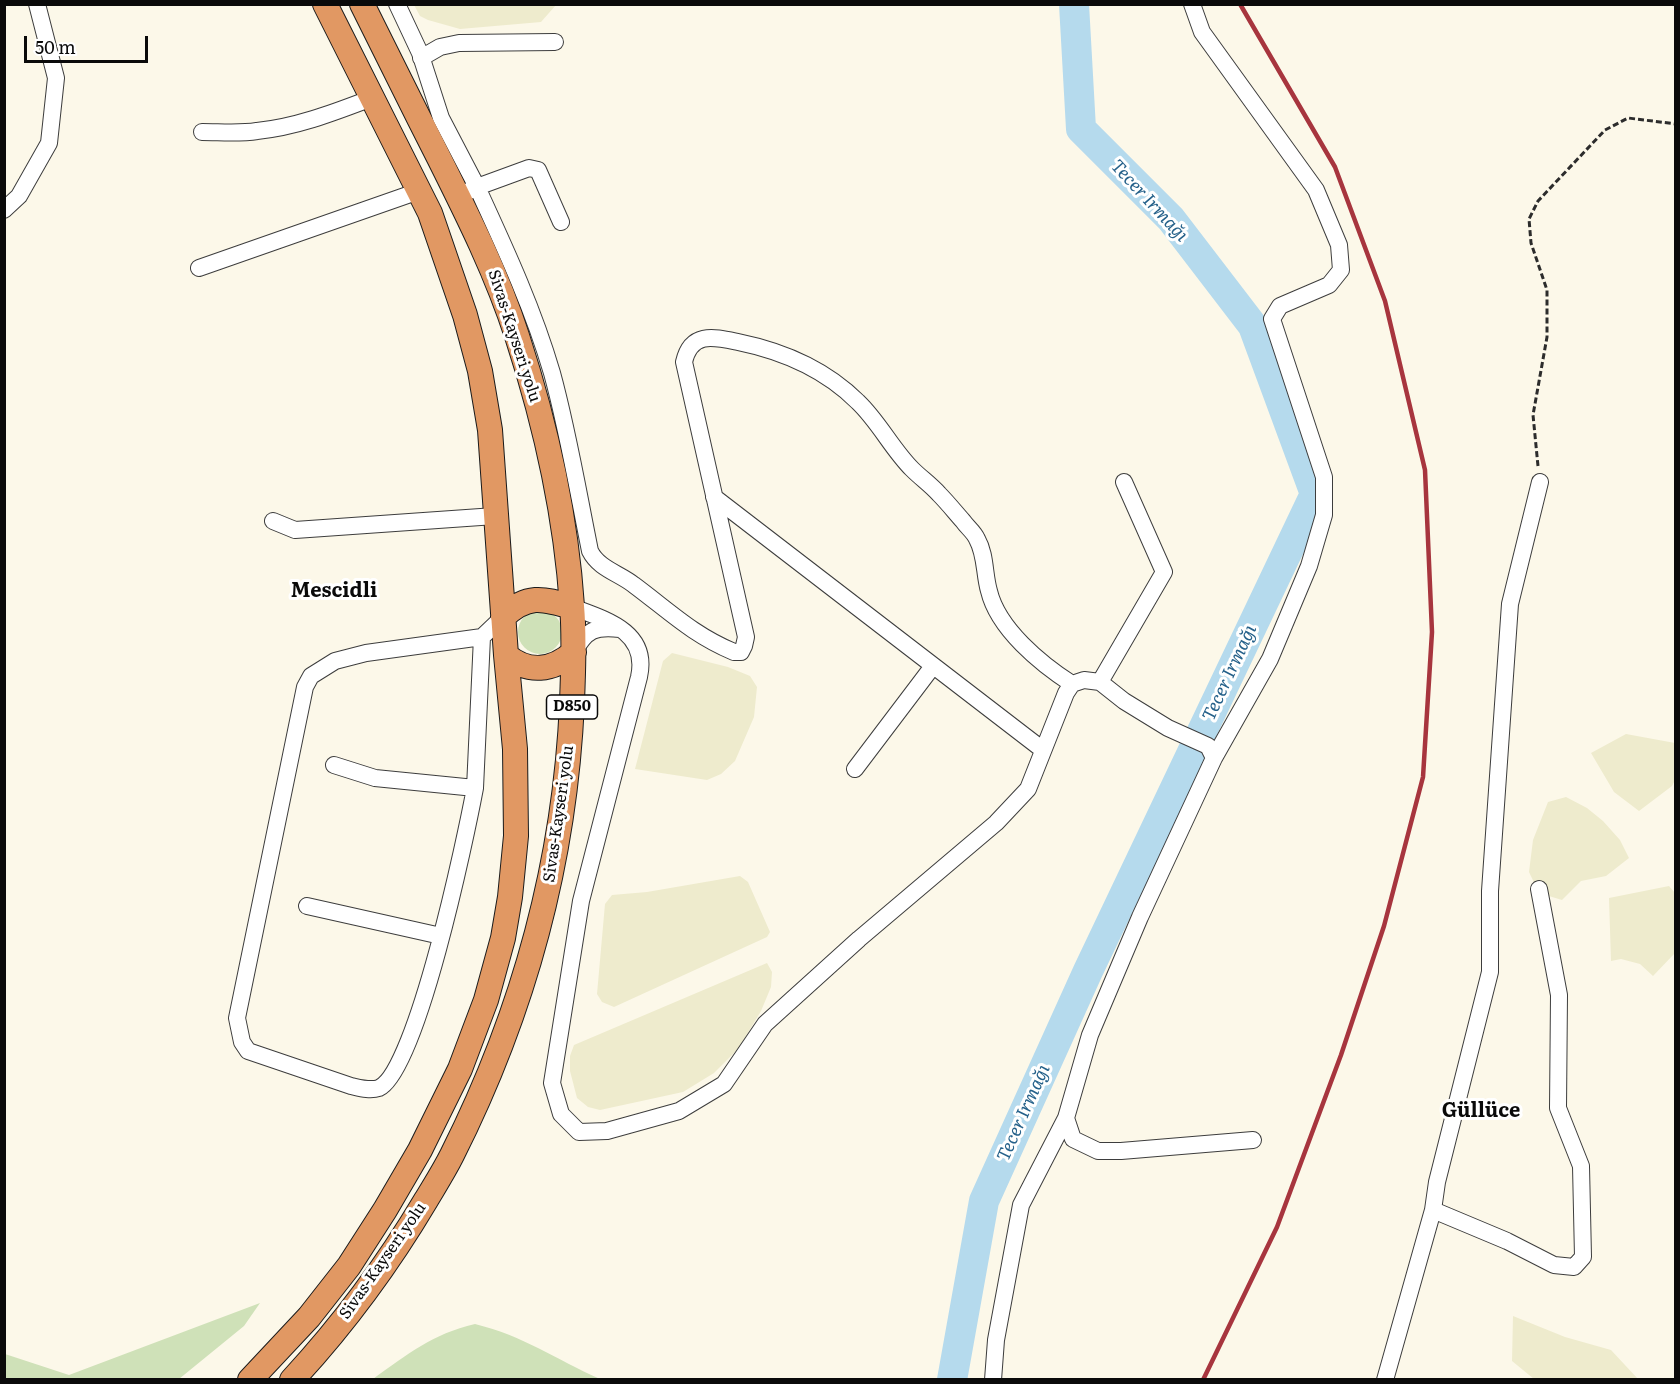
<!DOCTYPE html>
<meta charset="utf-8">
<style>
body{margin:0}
#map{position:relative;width:1680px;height:1384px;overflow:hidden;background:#fcf8e9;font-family:Literata,serif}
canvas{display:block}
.frame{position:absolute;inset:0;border:6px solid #0a0a0a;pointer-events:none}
.scale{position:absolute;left:24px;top:36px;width:124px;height:27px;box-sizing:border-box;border:3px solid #0a0a0a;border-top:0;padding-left:8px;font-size:18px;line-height:21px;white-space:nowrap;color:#0a0a0a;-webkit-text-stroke:4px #fff;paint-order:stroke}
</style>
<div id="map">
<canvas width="1680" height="1384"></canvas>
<div class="frame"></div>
<div class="scale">50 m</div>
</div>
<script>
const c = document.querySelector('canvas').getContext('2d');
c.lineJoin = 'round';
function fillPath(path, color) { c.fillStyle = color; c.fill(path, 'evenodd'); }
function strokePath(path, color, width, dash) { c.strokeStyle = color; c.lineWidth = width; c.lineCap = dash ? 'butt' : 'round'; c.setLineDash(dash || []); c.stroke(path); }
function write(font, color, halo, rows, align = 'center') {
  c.font = font + ' Literata,serif'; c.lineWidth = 6; c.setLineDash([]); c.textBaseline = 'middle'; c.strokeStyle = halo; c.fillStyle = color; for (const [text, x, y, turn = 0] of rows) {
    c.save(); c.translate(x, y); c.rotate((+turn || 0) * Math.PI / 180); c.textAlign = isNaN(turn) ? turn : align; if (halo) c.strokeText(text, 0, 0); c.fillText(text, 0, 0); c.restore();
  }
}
fillPath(new Path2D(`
 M 414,5 L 556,5 L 541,22 L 460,29 L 428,20 L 420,16 Z
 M 672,653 L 728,667 L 750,676 L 757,687 L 754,717 L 735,761 L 721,774 L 707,780 L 635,769 L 663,661 Z
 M 1626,734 L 1675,743 L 1675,780 L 1672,786 L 1639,811 L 1614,792 L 1591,753 Z
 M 1566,797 L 1587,808 L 1603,821 L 1620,840 L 1629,858 L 1606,876 L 1581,881 L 1562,900 L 1539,893 L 1529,872 L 1533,840 L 1548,802 Z
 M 740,876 L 748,882 L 770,932 L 767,937 L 614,1007 L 602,1002 L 597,994 L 605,904 L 612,895 L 647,892 Z
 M 1669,886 L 1675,893 L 1675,953 L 1653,976 L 1640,964 L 1621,959 L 1611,961 L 1609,898 Z
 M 767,963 L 772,972 L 771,987 L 761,1011 L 738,1049 L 714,1073 L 683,1092 L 600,1110 L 588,1107 L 577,1098 L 570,1071 L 570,1056 L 574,1045 Z
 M 1513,1316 L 1565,1337 L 1611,1350 L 1638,1379 L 1534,1379 L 1512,1361 Z`), '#eeebcd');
fillPath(new Path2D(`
 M518 632a22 22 0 1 1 44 0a22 22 0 1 1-44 0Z
 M 260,1303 L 244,1326 L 179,1379 L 5,1379 L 5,1354 L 69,1375 Z
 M 475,1324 C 524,1336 555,1359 600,1379 L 373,1379 C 408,1354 432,1334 475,1324 Z`), '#cfe1b8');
strokePath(new Path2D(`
 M 952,1380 L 984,1201 L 1088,971 L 1315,494 L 1253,326 L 1171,219 L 1081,129 L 1074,4`), '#b5daed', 30);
const minor = new Path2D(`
 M 397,4 L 420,53 L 441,118 L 477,187 L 467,192
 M 1192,4 L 1202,32 L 1316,190 L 1339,245 L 1341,270 L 1329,285 L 1280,306 L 1272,319 L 1324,477 L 1324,515 L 1309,566 L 1270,659 L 1214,758
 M 421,58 L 440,47 L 459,43 L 555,42
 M 202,132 C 220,132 239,134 257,131 C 297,127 335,112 372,98
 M 4,210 L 19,196 L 49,143 L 56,78 L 37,4
 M 561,222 L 538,170 L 529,168 L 477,187 C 505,248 533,308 552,373 C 568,431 578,492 590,551 C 599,569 619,573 634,585 C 669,611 693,635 734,652 L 741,652 L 744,646 L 746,637 L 684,362 C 691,331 714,337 738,342 C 782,351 826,370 858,402 C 879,422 892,449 912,469 C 921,478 931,485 939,494 C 947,502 955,512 963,521 C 967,527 974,532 977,539 C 986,555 984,574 989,591 C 998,629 1041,664 1072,684
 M 199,268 L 419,191
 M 714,497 L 1043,750
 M 273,521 L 295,530 L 495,516
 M 572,607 C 607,620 649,632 639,677 L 581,901 L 552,1083 L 561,1114 L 579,1132 L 607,1131 L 679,1111 L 724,1084 L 765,1024 L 859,939 L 996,823 L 1028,789 L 1066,693 L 1072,684 L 1084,680 L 1100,682 L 1124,701 L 1168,728 L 1208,746 L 1214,758 L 1140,917 L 1090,1035 L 1066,1118 L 1073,1139 L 1098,1151 L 1121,1151 L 1253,1140
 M 574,652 C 586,630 595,626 620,629
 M 1100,682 L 1164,572 L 1124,482
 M 334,765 L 375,778 L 475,788 C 466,836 417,1071 379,1088 C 370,1091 360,1088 351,1086 L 248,1051 L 242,1042 L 237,1018 L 305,687 L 311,676 L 335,661 L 366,653 L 482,637 L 503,617
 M 855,769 L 933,666
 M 475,788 L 482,637
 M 307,906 L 441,936
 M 1433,1210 L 1507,1241 L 1554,1265 L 1574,1267 L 1583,1257 L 1581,1166 L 1558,1108 L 1559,995 L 1539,889
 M 993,1380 L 996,1340 L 1021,1205 L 1066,1118
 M 1385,1380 L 1433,1210 L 1437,1182 L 1490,972 L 1490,891 L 1510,604 L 1540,482`);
const highway = new Path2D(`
 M 503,617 C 527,594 542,598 572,607
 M 506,655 C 528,674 553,671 574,652
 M 250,1380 L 309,1317 L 349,1266 L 385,1210 L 420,1150 L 460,1069 L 486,1000 L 503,938 L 510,897 L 516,836 L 515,749 L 506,655 L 490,430 L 480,371 L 465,315 L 430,213 L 325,4
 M 292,1380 C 343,1325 388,1264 426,1200 C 435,1185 444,1171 452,1155 C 523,1014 565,861 572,703 C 573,671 575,639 572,606 C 566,516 545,422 517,336 C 497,274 468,216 439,158 C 413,107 388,56 362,4`);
strokePath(minor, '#3d3d3d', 18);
strokePath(highway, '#1b1b1b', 26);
strokePath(new Path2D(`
 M 1538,466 L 1533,415 L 1547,337 L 1547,290 L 1531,243 L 1529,219 L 1538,201 L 1605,130 L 1628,118 L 1676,124`), '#2c2c2c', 3, [6, 3]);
strokePath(minor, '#fff', 16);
strokePath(highway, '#e19863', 24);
strokePath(new Path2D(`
 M 1203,1380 L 1277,1227 L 1341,1055 L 1384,926 L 1423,777 L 1432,632 L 1425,470 L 1385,301 L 1335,167 L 1240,4`), '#a7353e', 4.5);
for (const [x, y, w] of [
 [572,707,51]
]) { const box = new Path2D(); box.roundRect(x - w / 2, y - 12, w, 24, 4.5); c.fillStyle = '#fff'; c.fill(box); strokePath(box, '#0a0a0a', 1.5); }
write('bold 15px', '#0a0a0a', null, [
 ["D850",572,707]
]);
write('16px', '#0a0a0a', '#fff', [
 ["Sivas-Kayseri yolu",514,336,72],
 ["Sivas-Kayseri yolu",559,814,-82],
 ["Sivas-Kayseri yolu",383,1261,-55]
]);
write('italic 18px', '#25618a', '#fff', [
 ["Tecer Irmağı",1149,201,47],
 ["Tecer Irmağı",1230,673,-65],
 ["Tecer Irmağı",1024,1113,-66]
]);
write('bold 20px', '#0a0a0a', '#fff', [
 ["Mescidli",334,591],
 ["Güllüce",1481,1111]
]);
</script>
